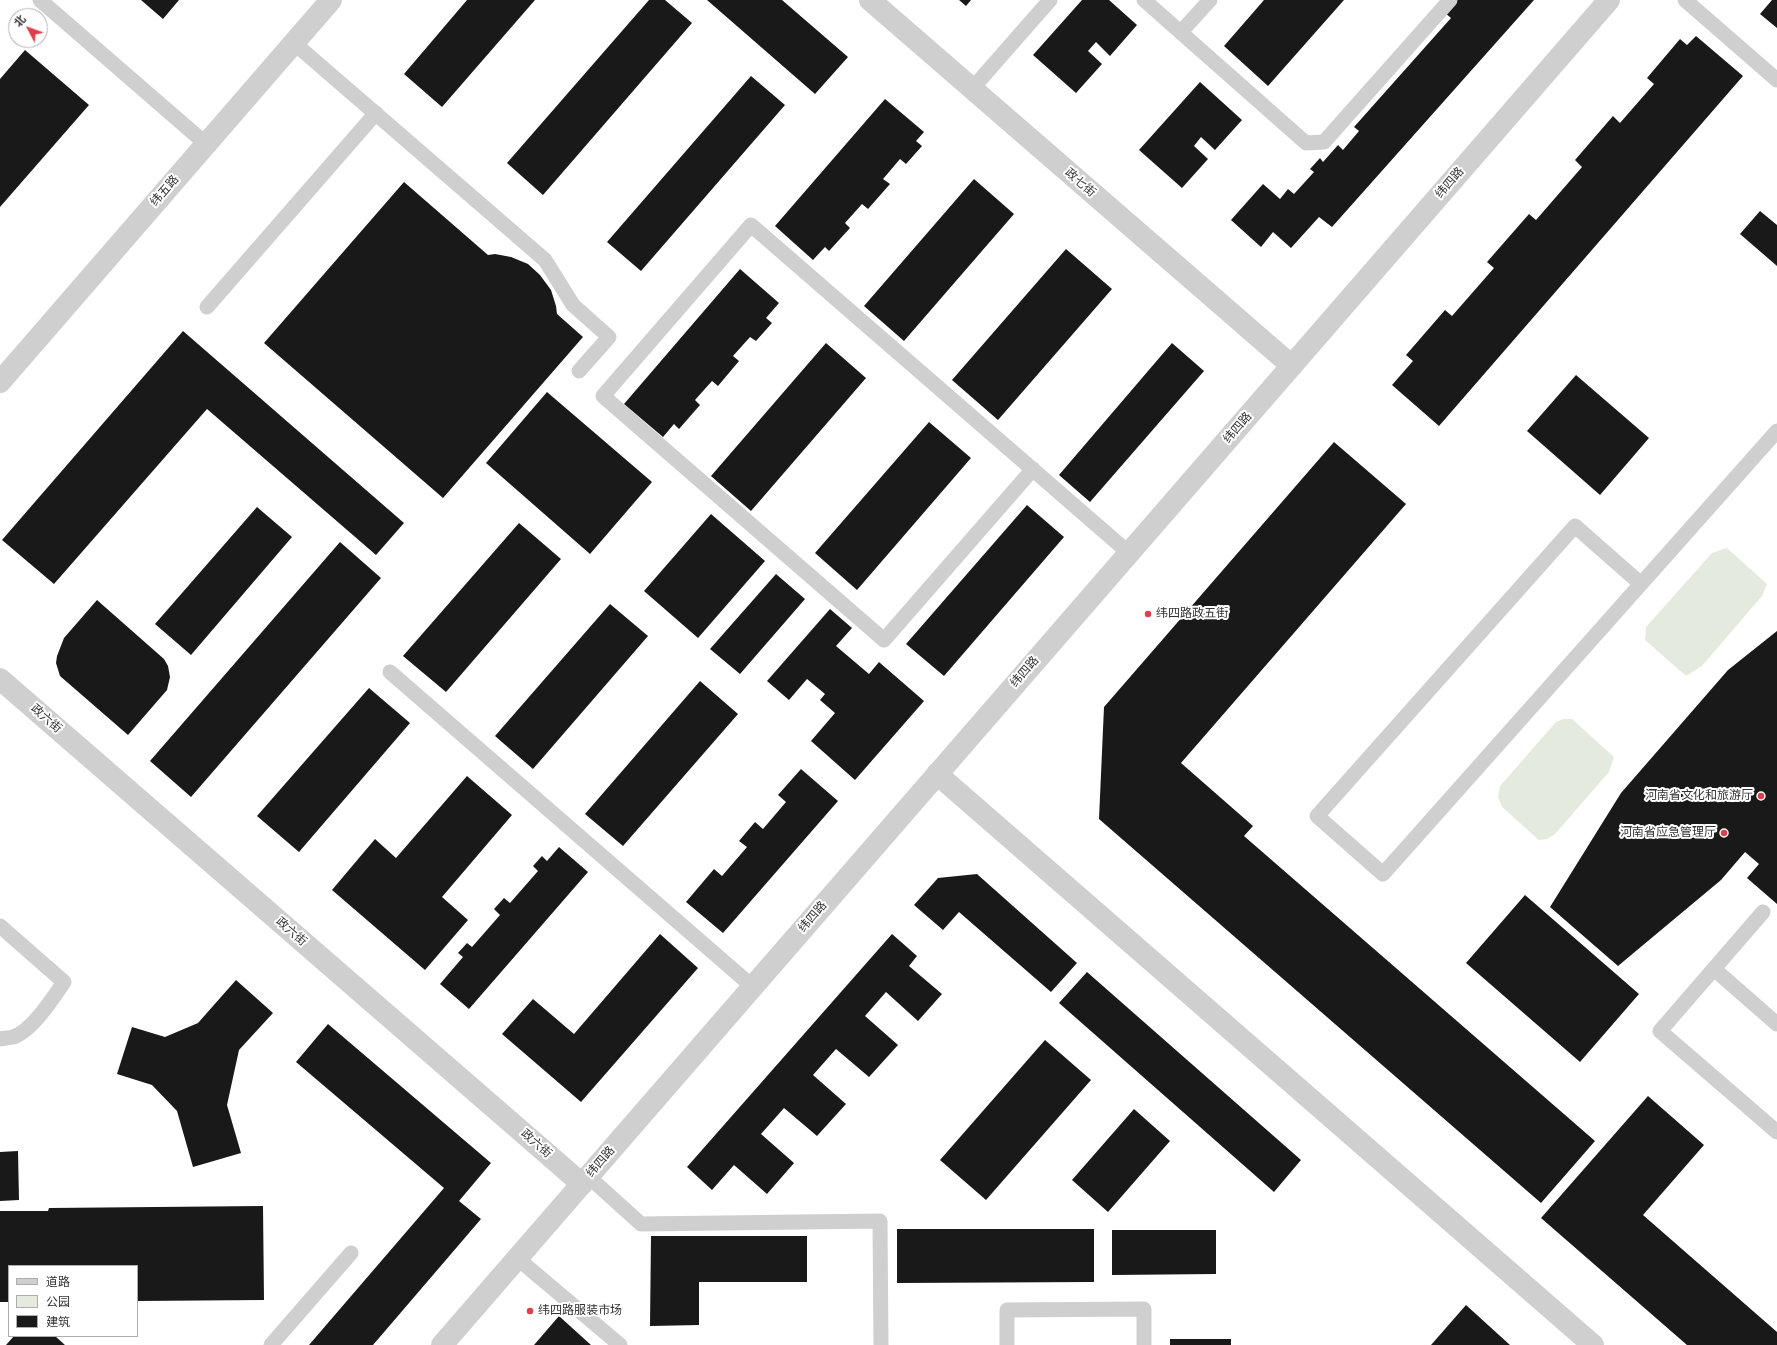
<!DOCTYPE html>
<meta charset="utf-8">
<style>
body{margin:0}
#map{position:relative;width:1777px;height:1345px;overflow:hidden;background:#fff;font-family:"Archivo Narrow","Noto Sans SC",sans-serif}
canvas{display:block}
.legend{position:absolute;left:8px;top:1265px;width:130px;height:72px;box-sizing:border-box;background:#fff;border:1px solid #adadad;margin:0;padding:5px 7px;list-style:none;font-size:12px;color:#323232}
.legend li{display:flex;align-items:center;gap:8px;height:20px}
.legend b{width:20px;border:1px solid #adadad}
.north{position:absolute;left:8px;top:8px;width:40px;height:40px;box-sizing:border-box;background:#fff;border:1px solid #adadad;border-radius:50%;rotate:311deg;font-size:11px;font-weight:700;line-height:16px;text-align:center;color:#323232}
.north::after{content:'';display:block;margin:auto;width:14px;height:18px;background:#dd404c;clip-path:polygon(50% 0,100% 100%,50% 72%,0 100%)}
</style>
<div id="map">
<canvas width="1777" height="1345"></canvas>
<ul class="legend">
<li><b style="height:5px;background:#cfcfcf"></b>道路</li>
<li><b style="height:11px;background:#e5eade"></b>公园</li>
<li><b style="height:11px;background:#191919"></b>建筑</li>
</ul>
<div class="north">北</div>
</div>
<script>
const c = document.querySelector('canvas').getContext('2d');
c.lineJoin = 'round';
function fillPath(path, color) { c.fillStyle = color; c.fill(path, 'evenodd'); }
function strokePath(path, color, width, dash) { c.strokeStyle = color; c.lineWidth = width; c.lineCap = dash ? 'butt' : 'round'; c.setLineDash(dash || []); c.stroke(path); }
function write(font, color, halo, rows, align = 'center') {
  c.font = font + ' "Archivo Narrow","Noto Sans SC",sans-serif'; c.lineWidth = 4; c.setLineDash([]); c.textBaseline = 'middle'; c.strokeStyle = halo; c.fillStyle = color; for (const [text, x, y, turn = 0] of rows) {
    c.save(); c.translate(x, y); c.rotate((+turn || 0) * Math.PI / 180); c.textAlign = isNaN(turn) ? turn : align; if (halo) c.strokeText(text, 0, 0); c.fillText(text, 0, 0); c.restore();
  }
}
fillPath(new Path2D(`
 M 1727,548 L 1767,584 L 1762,596 L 1702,666 L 1686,676 L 1645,640 L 1646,627 L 1712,553 Z
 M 1563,719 L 1572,719 L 1614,757 L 1609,772 L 1555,834 L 1547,839 L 1539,840 L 1502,807 L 1498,797 L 1500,786 L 1556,722 Z`), '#e5eade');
fillPath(new Path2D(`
 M 141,0 L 179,0 L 163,19 Z
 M 467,0 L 535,0 L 442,107 L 404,74 Z
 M 649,0 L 665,0 L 692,23 L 543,195 L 507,163 Z
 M 707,0 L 782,0 L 848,57 L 815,94 Z
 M 959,0 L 971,0 L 966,6 Z
 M 1082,0 L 1109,0 L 1137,25 L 1110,56 L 1096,42 L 1088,51 L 1102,64 L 1076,93 L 1033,55 Z
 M 1264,0 L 1344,0 L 1268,86 L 1224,46 Z
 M 1457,0 L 1534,0 L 1332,227 L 1319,217 L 1291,248 L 1273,232 L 1261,247 L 1231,220 L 1263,184 L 1280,199 L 1288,189 L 1294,194 L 1314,172 L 1310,169 L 1320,158 L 1323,162 L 1338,145 L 1343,150 L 1359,131 L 1354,127 L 1451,18 L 1445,13 Z
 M 1772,0 L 1777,0 L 1777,28 L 1760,14 Z
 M 1696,36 L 1743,76 L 1439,426 L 1392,385 L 1413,361 L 1406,355 L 1445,310 L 1452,316 L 1494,268 L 1487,262 L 1529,214 L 1536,220 L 1582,167 L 1575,160 L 1613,116 L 1620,123 L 1654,84 L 1647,78 L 1680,39 L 1687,45 Z
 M 25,50 L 89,105 L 0,207 L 0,79 Z
 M 751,76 L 785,105 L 641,271 L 607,242 Z
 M 1200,82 L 1242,120 L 1215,150 L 1201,137 L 1194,146 L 1208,159 L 1182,188 L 1139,150 Z
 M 885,99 L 924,132 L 916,141 L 922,146 L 906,164 L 900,159 L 883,179 L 890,184 L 868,209 L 862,204 L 845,223 L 850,228 L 829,251 L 825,247 L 813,260 L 775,226 Z
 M 974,179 L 1014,214 L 904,341 L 864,306 Z
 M 404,182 L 488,255 L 495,254 L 511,257 L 528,264 L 540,275 L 551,290 L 556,306 L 557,314 L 583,337 L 443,498 L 264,343 Z
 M 1760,211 L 1777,225 L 1777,266 L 1740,234 Z
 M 1066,249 L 1112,289 L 998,420 L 952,380 Z
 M 740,269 L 779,303 L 766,318 L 772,323 L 756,341 L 750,337 L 733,356 L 739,361 L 718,386 L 712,381 L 695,400 L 700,405 L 679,429 L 674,424 L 663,437 L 624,404 Z
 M 183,331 L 404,523 L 376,555 L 207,409 L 54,584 L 2,540 Z
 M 826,343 L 866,378 L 751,511 L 711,476 Z
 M 1172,343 L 1204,371 L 1090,502 L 1059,475 Z
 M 1576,375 L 1649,438 L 1600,495 L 1527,431 Z
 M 547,392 L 652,482 L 590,554 L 486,463 Z
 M 929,422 L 971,458 L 857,590 L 815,553 Z
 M 1334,442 L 1406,504 L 1181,763 L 1253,826 L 1244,836 L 1595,1141 L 1541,1203 L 1099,819 L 1104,707 Z
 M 1027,505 L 1064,537 L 944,676 L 906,644 Z
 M 257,507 L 292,537 L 191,655 L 155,624 Z
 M 711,514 L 765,561 L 698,638 L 644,591 Z
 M 519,523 L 561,559 L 446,692 L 403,656 Z
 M 340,542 L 381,578 L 191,797 L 150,761 Z
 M 776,574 L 805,599 L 740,674 L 710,649 Z
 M 97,600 L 164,659 L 168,666 L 170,677 L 167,690 L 128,735 L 60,676 L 56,663 L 57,656 L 64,638 Z
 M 610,604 L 648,636 L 533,769 L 495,736 Z
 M 830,609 L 852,628 L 836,646 L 869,674 L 879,662 L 924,701 L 855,780 L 811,741 L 835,713 L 820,700 L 825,694 L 807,679 L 789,700 L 767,681 Z
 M 1777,631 L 1777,904 L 1747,878 L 1759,864 L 1745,852 L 1721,880 L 1618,966 L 1550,907 L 1621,793 L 1728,670 Z
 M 700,681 L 738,714 L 623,846 L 585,814 Z
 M 369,688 L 410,723 L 299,852 L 257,816 Z
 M 801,769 L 838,801 L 723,933 L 686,902 L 714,869 L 722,876 L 747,847 L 739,841 L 755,822 L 763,829 L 786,802 L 778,795 Z
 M 467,776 L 512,815 L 442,897 L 468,920 L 425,970 L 332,890 L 375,839 L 396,858 Z
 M 559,847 L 588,872 L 469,1009 L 440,984 L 463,957 L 458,953 L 467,943 L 472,947 L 500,915 L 494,909 L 504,898 L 510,903 L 538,871 L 533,866 L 542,856 L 547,861 Z
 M 977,874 L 1077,963 L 1051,992 L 959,912 L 943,930 L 914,905 L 938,878 Z
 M 1525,895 L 1639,994 L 1580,1062 L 1466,963 Z
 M 660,934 L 698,968 L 581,1102 L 502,1034 L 533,999 L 574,1034 Z
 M 892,934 L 917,956 L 909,966 L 942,994 L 918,1021 L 886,992 L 865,1016 L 898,1045 L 869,1077 L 836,1049 L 813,1075 L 846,1104 L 817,1136 L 784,1108 L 761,1134 L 794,1163 L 767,1194 L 734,1165 L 712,1190 L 687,1167 Z
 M 1087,972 L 1301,1160 L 1274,1192 L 1059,1003 Z
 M 236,980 L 273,1013 L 239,1050 L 227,1105 L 241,1153 L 193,1167 L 177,1111 L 152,1085 L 117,1074 L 132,1027 L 165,1037 L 198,1023 Z
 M 328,1024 L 491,1163 L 459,1201 L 481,1219 L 373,1345 L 309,1345 L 444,1188 L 296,1062 Z
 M 1045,1040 L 1091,1080 L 986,1200 L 940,1160 Z
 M 1648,1096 L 1704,1145 L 1643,1215 L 1777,1332 L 1777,1345 L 1687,1345 L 1541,1218 Z
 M 1134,1109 L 1170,1141 L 1108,1212 L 1072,1180 Z
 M 18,1151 L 19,1200 L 0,1201 L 0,1152 Z
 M 263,1206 L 264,1300 L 137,1301 L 137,1266 L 9,1266 L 9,1302 L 0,1302 L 0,1211 L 48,1211 L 49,1208 Z
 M 897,1229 L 1094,1229 L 1094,1282 L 897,1283 Z
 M 1112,1230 L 1216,1230 L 1216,1274 L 1112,1275 Z
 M 651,1236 L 807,1236 L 807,1282 L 699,1282 L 699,1325 L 650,1326 Z
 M 1466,1305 L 1510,1345 L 1431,1345 Z
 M 559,1316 L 591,1345 L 534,1345 Z
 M 14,1336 L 55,1336 L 65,1345 L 6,1345 Z
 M 1170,1339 L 1231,1339 L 1231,1345 L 1170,1345 Z`), '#191919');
strokePath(new Path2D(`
 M 40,0 L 206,144
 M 1144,0 L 1306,143 L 1324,142 L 1450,0
 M 1685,0 L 1777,80
 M 1181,32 L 1210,0
 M 294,43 L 545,260 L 573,305 L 609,337 L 579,371
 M 972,89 L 1050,0
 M 207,307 L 376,113
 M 1033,469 L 884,640 L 603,396 L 751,225 L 1129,553
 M 1641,584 L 1575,526 L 1317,816 L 1383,874 L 1777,431
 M 390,672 L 753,987
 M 1763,912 L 1660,1031 L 1777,1132
 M 0,926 L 64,982 C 53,998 32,1031 13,1037 C 9,1038 4,1038 0,1039
 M 1714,969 L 1777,1024
 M 589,1177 L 641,1224 L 880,1221 L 881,1345
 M 517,1258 L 620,1345
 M 271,1345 L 351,1253
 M 1007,1345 L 1007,1310 L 1144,1309 L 1144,1345`), '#cfcfcf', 15);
strokePath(new Path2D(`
 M 0,382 L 331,0
 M 0,679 L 582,1184
 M 937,774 L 1593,1345`), '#cfcfcf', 22);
strokePath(new Path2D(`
 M 870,0 L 1292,366
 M 442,1345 L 1609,0`), '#cfcfcf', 22);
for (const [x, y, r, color] of [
 [1148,614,4,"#dd404c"],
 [1761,796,4,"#dd404c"],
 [1724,833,4,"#dd404c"],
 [530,1311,4,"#dd404c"]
]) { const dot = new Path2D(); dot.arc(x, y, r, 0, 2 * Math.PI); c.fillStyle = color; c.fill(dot); strokePath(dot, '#fff', 1.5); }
write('12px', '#323232', '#fff', [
 ["政七街",1080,183,41],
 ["纬四路",1450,183,-49],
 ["纬五路",165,191,-49],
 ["纬四路",1238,428,-49],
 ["纬四路",1025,672,-49],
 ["政六街",46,719,41],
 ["纬四路",813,917,-49],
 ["政六街",291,932,41],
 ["政六街",536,1144,41],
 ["纬四路",601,1162,-49]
]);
write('12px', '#323232', '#fff', [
 ["纬四路政五街",1156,614],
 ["河南省文化和旅游厅",1753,796,"right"],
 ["河南省应急管理厅",1716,833,"right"],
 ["纬四路服装市场",538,1311]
], 'left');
</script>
